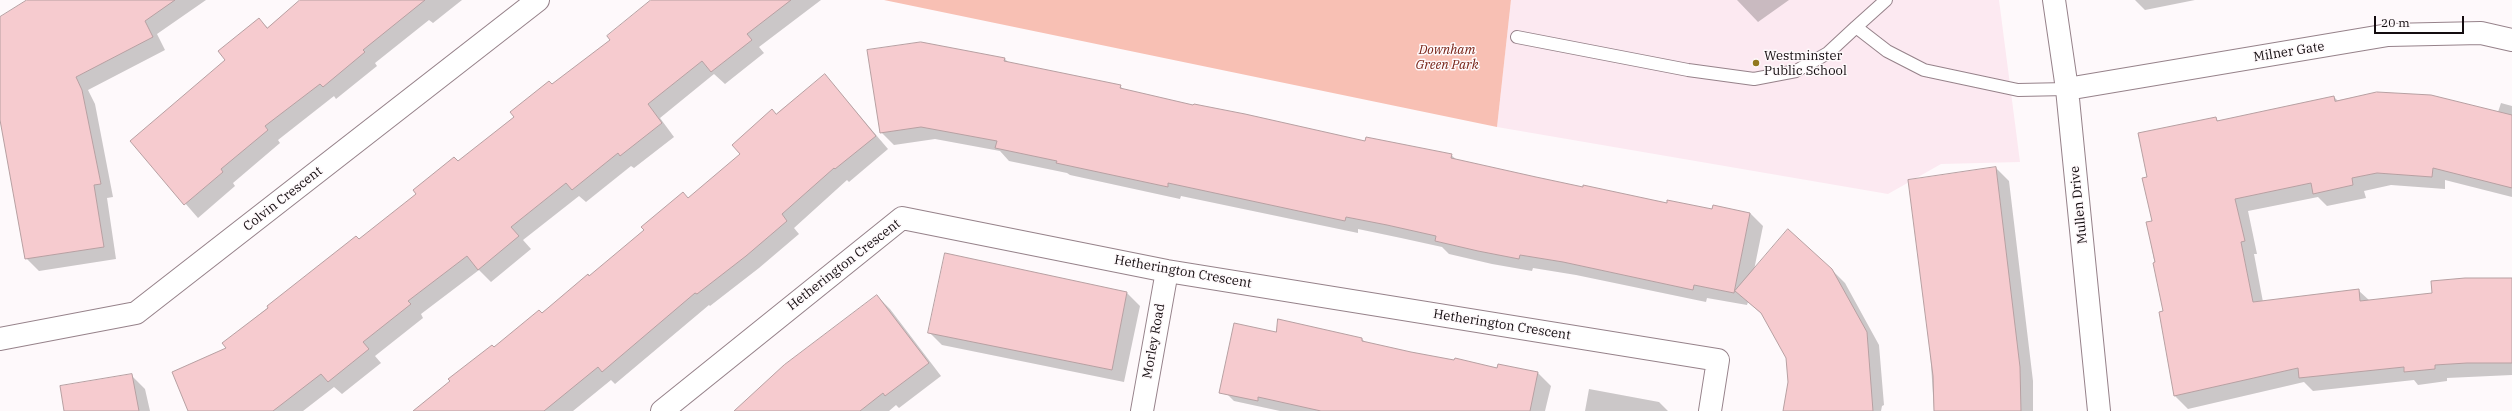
<!DOCTYPE html>
<style>
body{margin:0}
#map{position:relative;width:2512px;height:411px;overflow:hidden;background:#fef9fb;font-family:"IBM Plex Serif",serif}
canvas{display:block}
.scale{position:absolute;left:2374px;top:16px;width:90px;height:18px;box-sizing:border-box;border:2px solid #130c0f;border-top:0;padding-left:5px;font-size:12px;line-height:14px;white-space:nowrap;color:#130c0f;-webkit-text-stroke:3px #fef9fb;paint-order:stroke}
</style>
<div id="map">
<canvas width="2512" height="411"></canvas>
<div class="scale">20 m</div>
</div>
<script>
const c = document.querySelector('canvas').getContext('2d');
c.lineJoin = 'round';
function fillPath(path, color) { c.fillStyle = color; c.fill(path, 'evenodd'); }
function strokePath(path, color, width, dash) { c.strokeStyle = color; c.lineWidth = width; c.lineCap = dash ? 'butt' : 'round'; c.setLineDash(dash || []); c.stroke(path); }
function write(font, color, halo, rows, align = 'center') {
  c.font = font + ' "IBM Plex Serif",serif'; c.lineWidth = 3; c.setLineDash([]); c.textBaseline = 'middle'; c.strokeStyle = halo; c.fillStyle = color; for (const [text, x, y, turn = 0] of rows) {
    c.save(); c.translate(x, y); c.rotate((+turn || 0) * Math.PI / 180); c.textAlign = isNaN(turn) ? turn : align; if (halo) c.strokeText(text, 0, 0); c.fillText(text, 0, 0); c.restore();
  }
}
fillPath(new Path2D(`
 M 1511,0 L 1999,0 L 2020,162 L 1941,164 L 1888,194 L 1497,127 Z`), '#fce9f1');
fillPath(new Path2D(`
 M 884,0 L 1511,0 L 1497,127 Z`), '#f8c0b4');
fillPath(new Path2D(`
 M 29,0 L 206,0 L 157,34 L 165,50 L 88,90 L 95,104 L 113,197 L 107,198 L 116,259 L 39,271 L 26,258 L 0,118 L 0,18 Z
 M 301,0 L 462,0 L 433,23 L 429,20 L 375,63 L 377,66 L 336,99 L 334,96 L 278,140 L 280,143 L 233,183 L 235,186 L 198,218 L 131,141 L 227,60 L 259,20 L 268,28 Z
 M 661,0 L 821,0 L 759,47 L 764,53 L 725,84 L 714,74 L 660,118 L 674,137 L 634,168 L 631,166 L 586,202 L 579,196 L 523,240 L 531,249 L 491,282 L 479,270 L 421,314 L 423,318 L 375,356 L 381,363 L 342,394 L 334,387 L 303,411 L 190,411 L 228,348 L 224,343 L 308,275 L 359,240 L 458,162 Z
 M 1737,0 L 1789,0 L 1758,22 Z
 M 2135,0 L 2195,0 L 2145,10 Z
 M 1005,59 L 1009,63 L 1120,86 L 1125,91 L 1366,143 L 1451,155 L 1457,160 L 1536,178 L 1667,205 L 1750,213 L 1763,226 L 1754,270 L 1832,270 L 1845,283 L 1879,345 L 1884,405 L 1882,406 L 1881,411 L 1784,411 L 1789,383 L 1787,358 L 1764,316 L 1748,302 L 1747,305 L 1707,298 L 1706,302 L 1576,275 L 1533,268 L 1532,271 L 1492,264 L 1449,254 L 1442,247 L 1401,238 L 1358,229 L 1358,233 L 1181,196 L 1180,199 L 1070,175 L 1067,173 L 1009,161 L 1000,151 L 935,139 L 894,145 L 881,132 Z
 M 825,75 L 888,149 L 849,182 L 847,180 L 794,228 L 799,234 L 759,268 L 710,306 L 709,305 L 615,384 L 611,380 L 573,411 L 415,411 L 689,199 L 742,154 L 776,115 Z
 M 2334,97 L 2338,101 L 2498,112 L 2501,103 L 2512,106 L 2512,197 L 2445,180 L 2445,189 L 2391,185 L 2364,191 L 2366,198 L 2327,206 L 2318,197 L 2248,211 L 2257,254 L 2254,254 L 2263,302 L 2358,290 L 2370,301 L 2433,294 L 2512,281 L 2512,375 L 2447,378 L 2447,381 L 2418,385 L 2414,380 L 2313,391 L 2304,382 L 2188,409 L 2175,396 L 2164,312 L 2147,223 L 2153,222 L 2148,178 L 2215,118 L 2219,122 Z
 M 1996,168 L 2009,181 L 2033,381 L 2033,411 L 1934,411 L 1930,349 Z
 M 946,254 L 1127,293 L 1140,306 L 1124,382 L 942,345 L 929,332 Z
 M 877,296 L 890,309 L 941,376 L 899,408 L 896,405 L 889,411 L 735,411 Z
 M 1277,333 L 1362,339 L 1367,344 L 1498,369 L 1499,365 L 1538,373 L 1551,386 L 1545,411 L 1280,411 L 1234,401 L 1221,388 Z
 M 132,376 L 145,389 L 150,411 L 65,411 Z
 M 1589,389 L 1659,402 L 1668,411 L 1585,411 Z`), '#0003');
const building = new Path2D(`
 M 27,0 L 175,0 L 145,21 L 153,37 L 76,77 L 82,90 L 101,184 L 94,185 L 104,247 L 25,259 L 0,120 L 0,17 Z
 M 300,0 L 425,0 L 363,50 L 365,52 L 323,87 L 320,84 L 265,126 L 268,130 L 221,169 L 223,172 L 184,205 L 130,141 L 225,60 L 218,51 L 259,18 L 267,28 Z
 M 651,0 L 791,0 L 747,34 L 752,40 L 711,72 L 702,61 L 648,104 L 662,123 L 620,156 L 618,153 L 572,190 L 566,183 L 511,227 L 519,236 L 478,270 L 467,256 L 408,301 L 411,304 L 363,342 L 369,349 L 328,382 L 321,374 L 273,411 L 188,411 L 172,372 L 226,348 L 222,343 L 268,308 L 267,306 L 356,236 L 359,239 L 416,194 L 413,190 L 454,157 L 458,161 L 514,117 L 510,112 L 549,81 L 552,84 L 610,40 L 607,36 Z
 M 921,42 L 1005,58 L 1004,61 L 1121,85 L 1120,88 L 1193,105 L 1194,104 L 1245,114 L 1365,141 L 1366,137 L 1452,154 L 1451,158 L 1536,177 L 1583,187 L 1583,185 L 1667,203 L 1667,200 L 1712,209 L 1713,205 L 1750,213 L 1734,293 L 1694,285 L 1693,290 L 1563,262 L 1520,255 L 1519,259 L 1478,251 L 1435,241 L 1436,236 L 1387,225 L 1346,217 L 1345,221 L 1168,183 L 1168,187 L 1056,163 L 1057,161 L 995,148 L 997,141 L 921,127 L 880,133 L 867,50 Z
 M 825,74 L 876,136 L 835,169 L 834,168 L 782,214 L 787,221 L 746,256 L 697,294 L 695,293 L 602,372 L 598,367 L 544,411 L 413,411 L 450,381 L 448,379 L 492,345 L 494,347 L 539,310 L 542,313 L 588,274 L 589,276 L 644,230 L 641,227 L 683,192 L 688,198 L 740,154 L 732,145 L 772,109 L 776,114 Z
 M 2377,92 L 2431,95 L 2512,115 L 2512,188 L 2433,168 L 2432,177 L 2377,173 L 2352,178 L 2353,185 L 2313,194 L 2311,183 L 2235,199 L 2245,241 L 2241,242 L 2253,302 L 2359,289 L 2360,301 L 2432,293 L 2431,281 L 2465,278 L 2512,278 L 2512,363 L 2467,363 L 2435,365 L 2435,369 L 2404,372 L 2404,367 L 2299,378 L 2298,368 L 2174,396 L 2159,312 L 2163,311 L 2153,263 L 2155,262 L 2146,222 L 2152,221 L 2142,178 L 2147,177 L 2138,133 L 2216,117 L 2217,121 L 2334,96 L 2335,101 Z
 M 1996,167 L 2020,367 L 2021,411 L 1934,411 L 1933,376 L 1908,180 Z
 M 1788,229 L 1832,269 L 1867,332 L 1873,411 L 1783,411 L 1788,382 L 1786,358 L 1761,313 L 1735,291 Z
 M 945,253 L 1127,292 L 1112,370 L 928,333 Z
 M 877,295 L 929,363 L 885,396 L 883,393 L 860,411 L 734,411 L 784,365 Z
 M 1278,319 L 1362,338 L 1362,341 L 1411,352 L 1454,360 L 1455,358 L 1497,368 L 1498,364 L 1538,372 L 1530,411 L 1321,411 L 1258,397 L 1258,401 L 1219,393 L 1234,323 L 1276,332 Z
 M 132,374 L 139,411 L 64,411 L 60,386 Z`);
fillPath(building, '#f6cbcf');
strokePath(building, '#b7a0a2', 1);
const service = new Path2D(`
 M 1856,27 L 1886,0
 M 1517,37 L 1688,70 L 1754,79 L 1796,71 L 1828,53 L 1856,27 L 1887,51 L 1924,70 L 2018,90 L 2067,89`);
const minor = new Path2D(`
 M 0,339 L 136,313 L 538,0
 M 662,411 L 902,218 L 1167,271 L 1718,360 L 1710,411
 M 1142,411 L 1167,271`);
const tertiary = new Path2D(`
 M 2054,0 L 2067,89 L 2099,411
 M 2067,89 L 2388,35 L 2481,33 L 2512,40`);
strokePath(service, '#96828a', 14);
strokePath(minor, '#96828a', 24);
strokePath(tertiary, '#96828a', 24);
strokePath(service, '#fff', 12);
strokePath(minor, '#fff', 22);
strokePath(tertiary, '#fff', 22);
for (const [x, y, r, color] of [
 [1756,63,4,"#92781e"]
]) { const dot = new Path2D(); dot.arc(x, y, r, 0, 2 * Math.PI); c.fillStyle = color; c.fill(dot); strokePath(dot, '#fef9fb', 1.5); }
write('italic 13px', '#762114', '#fef9fb', [
 ["Downham",1447,50],
 ["Green Park",1447,65]
]);
write('13px', '#130c0f', '#fef9fb', [
 ["Milner Gate",2289,52,-9],
 ["Colvin Crescent",283,199,-38],
 ["Mullen Drive",2079,205,-96],
 ["Hetherington Crescent",844,265,-38],
 ["Hetherington Crescent",1183,272,10],
 ["Hetherington Crescent",1502,325,9],
 ["Morley Road",1154,341,-80]
]);
write('13px', '#130c0f', '#fef9fb', [
 ["Westminster",1764,56],
 ["Public School",1764,71]
], 'left');
</script>
